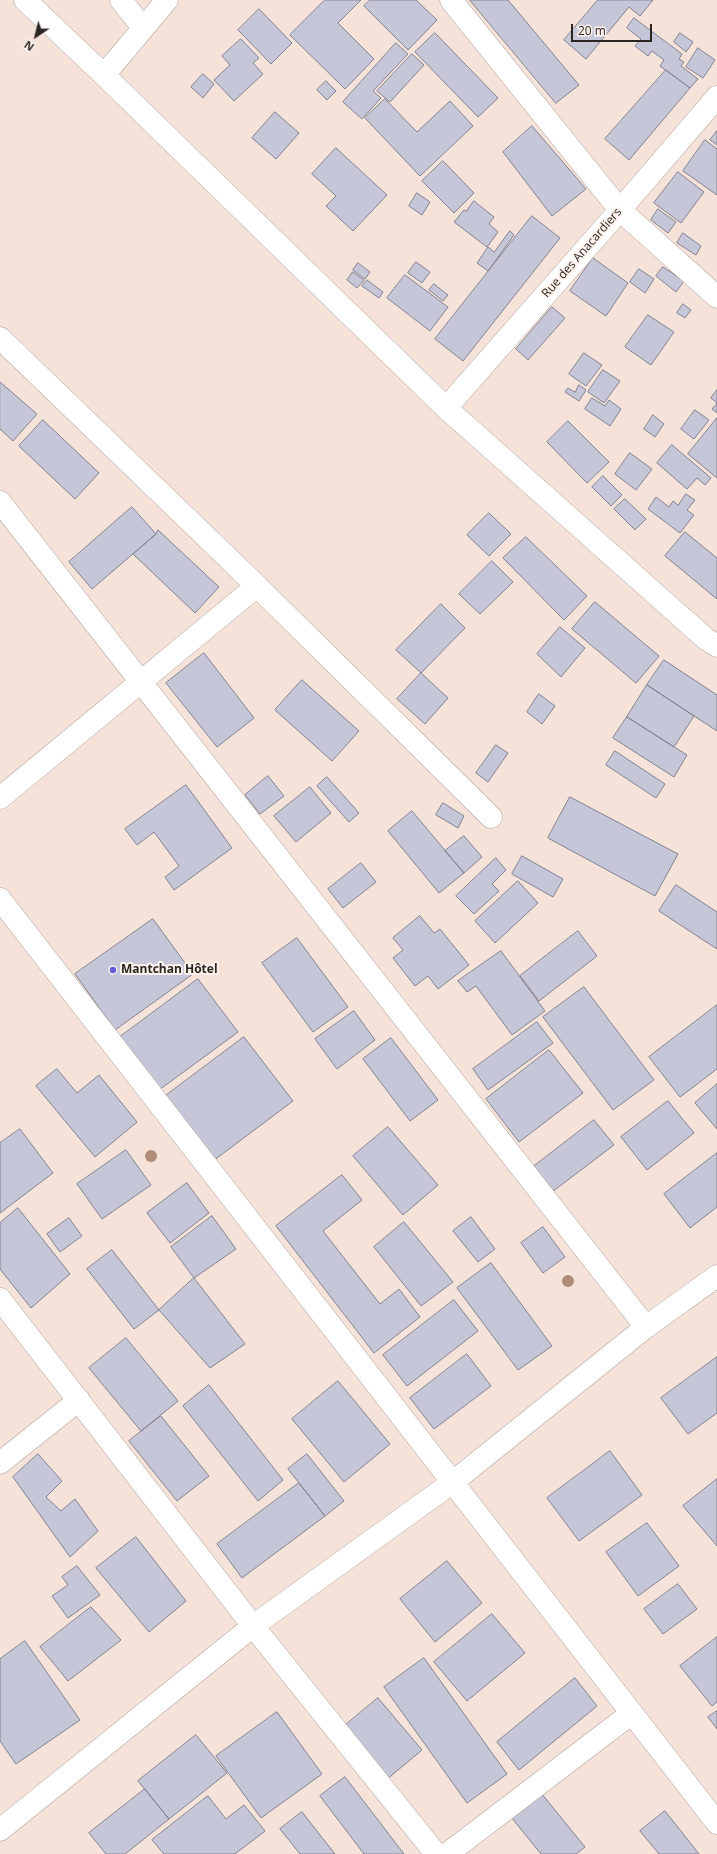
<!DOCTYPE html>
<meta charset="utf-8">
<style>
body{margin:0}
#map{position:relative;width:717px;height:1854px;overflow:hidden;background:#f5e3da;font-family:"Open Sans",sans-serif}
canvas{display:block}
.north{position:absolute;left:16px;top:16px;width:40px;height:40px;-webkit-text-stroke:3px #fdf2ed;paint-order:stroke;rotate:215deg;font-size:11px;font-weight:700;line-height:16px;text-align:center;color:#2c2623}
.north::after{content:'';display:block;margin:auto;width:14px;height:18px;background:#2c2623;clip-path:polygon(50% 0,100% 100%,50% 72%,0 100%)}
.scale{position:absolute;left:571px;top:24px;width:81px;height:18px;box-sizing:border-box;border:2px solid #2c2623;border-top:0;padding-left:5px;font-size:12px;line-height:14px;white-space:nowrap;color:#2c2623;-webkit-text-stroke:3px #fdf2ed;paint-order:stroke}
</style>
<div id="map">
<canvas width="717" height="1854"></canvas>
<div class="north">N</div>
<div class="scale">20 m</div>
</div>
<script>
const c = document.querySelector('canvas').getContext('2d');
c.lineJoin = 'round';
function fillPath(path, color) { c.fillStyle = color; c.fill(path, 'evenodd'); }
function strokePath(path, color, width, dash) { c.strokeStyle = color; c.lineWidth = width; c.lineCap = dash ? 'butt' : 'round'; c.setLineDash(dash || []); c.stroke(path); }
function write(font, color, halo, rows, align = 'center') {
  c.font = font + ' "Open Sans",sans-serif'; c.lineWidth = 4; c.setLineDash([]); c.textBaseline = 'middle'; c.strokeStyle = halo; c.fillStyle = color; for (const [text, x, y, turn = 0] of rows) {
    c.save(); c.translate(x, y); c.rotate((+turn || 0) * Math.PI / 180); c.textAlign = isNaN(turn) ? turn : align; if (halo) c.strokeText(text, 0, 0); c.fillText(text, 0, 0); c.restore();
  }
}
const building = new Path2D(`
 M 325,0 L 361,0 L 338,23 L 374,59 L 345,89 L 290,35 Z
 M 370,0 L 416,0 L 437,20 L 408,50 L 364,6 Z
 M 470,0 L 508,0 L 579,85 L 556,103 Z
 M 598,0 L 653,0 L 640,16 L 629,7 L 586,59 L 564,40 Z
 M 259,9 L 292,43 L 271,64 L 238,30 Z
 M 634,18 L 682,54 L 679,59 L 684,62 L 681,66 L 698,79 L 690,88 L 660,66 L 664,60 L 652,51 L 648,56 L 635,46 L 641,39 L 627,28 Z
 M 435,33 L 498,98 L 478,117 L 415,52 Z
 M 680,33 L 693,42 L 686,52 L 674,42 Z
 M 241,39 L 259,58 L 253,63 L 263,74 L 234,101 L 214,80 L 230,65 L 222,56 Z
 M 396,43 L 408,54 L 373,91 L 381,98 L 362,119 L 343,102 Z
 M 698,48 L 715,60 L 703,78 L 686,67 Z
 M 412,54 L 424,65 L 390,102 L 377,91 Z
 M 666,70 L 690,88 L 629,160 L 605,139 Z
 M 203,74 L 214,84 L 203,98 L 191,87 Z
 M 326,81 L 336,91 L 327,100 L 317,90 Z
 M 385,99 L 417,132 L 450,101 L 473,126 L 420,176 L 365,118 Z
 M 275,112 L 299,133 L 276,159 L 252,138 Z
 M 532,126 L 586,189 L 552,216 L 503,152 Z
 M 717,131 L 717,145 L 710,140 Z
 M 705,140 L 717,149 L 717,195 L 683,171 Z
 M 336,148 L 387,195 L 353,231 L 326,206 L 336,196 L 312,174 Z
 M 443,161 L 474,193 L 454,213 L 422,181 Z
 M 678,172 L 704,192 L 681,223 L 654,203 Z
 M 417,193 L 430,202 L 422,215 L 409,206 Z
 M 474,201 L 494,217 L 489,224 L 498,232 L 487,247 L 454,222 L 464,210 L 466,211 Z
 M 658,209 L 676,222 L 668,233 L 651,220 Z
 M 532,216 L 560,238 L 463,361 L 435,339 Z
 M 510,231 L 514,235 L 488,271 L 477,263 L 488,247 L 494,252 Z
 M 683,233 L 701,246 L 696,255 L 677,243 Z
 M 593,258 L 628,283 L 606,316 L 570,291 Z
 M 416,262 L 430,272 L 422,283 L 408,273 Z
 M 358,263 L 370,272 L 365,279 L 353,270 Z
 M 663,267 L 684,281 L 676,292 L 656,276 Z
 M 639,269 L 654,279 L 645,293 L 630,282 Z
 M 353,272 L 364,280 L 357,288 L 347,280 Z
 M 405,275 L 448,307 L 430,331 L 387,298 Z
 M 367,280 L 383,292 L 379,298 L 362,286 Z
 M 434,284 L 448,295 L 443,301 L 429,290 Z
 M 683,304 L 691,310 L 685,318 L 677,313 Z
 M 552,307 L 565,318 L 528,360 L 516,349 Z
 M 648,315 L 674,332 L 651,365 L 625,347 Z
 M 584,353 L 602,365 L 586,386 L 569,374 Z
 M 603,370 L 620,381 L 604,403 L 588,392 Z
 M 0,382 L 37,414 L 13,441 L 0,429 Z
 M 579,385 L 586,390 L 579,401 L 565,392 L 568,388 L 575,392 Z
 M 717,390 L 717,413 L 712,409 L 717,403 L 711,398 Z
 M 592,398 L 605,406 L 609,400 L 621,409 L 610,426 L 585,409 Z
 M 695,410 L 709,420 L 694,439 L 681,429 Z
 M 653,415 L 664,424 L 655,437 L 644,429 Z
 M 717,418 L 717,478 L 688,454 Z
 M 43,420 L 99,473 L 75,499 L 19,446 Z
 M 568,421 L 609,462 L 587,483 L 547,442 Z
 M 672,445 L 711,478 L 705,485 L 697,478 L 687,489 L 657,463 Z
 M 630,453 L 652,469 L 636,490 L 615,474 Z
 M 603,476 L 622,495 L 611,506 L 592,487 Z
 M 686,494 L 695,500 L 687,510 L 694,515 L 680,533 L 648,509 L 656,497 L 669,507 L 673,501 L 678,505 Z
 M 625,499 L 646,519 L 635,530 L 614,509 Z
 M 132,507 L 156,534 L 92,589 L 69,562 Z
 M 489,513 L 511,534 L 489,556 L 467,535 Z
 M 158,530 L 219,587 L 195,613 L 133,554 L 156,534 Z
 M 685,532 L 717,558 L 717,599 L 665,556 Z
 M 526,537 L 587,596 L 564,620 L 503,558 Z
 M 492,561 L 513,582 L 480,614 L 459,594 Z
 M 595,602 L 659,656 L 636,683 L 572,629 Z
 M 441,604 L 465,628 L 421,673 L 396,650 Z
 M 560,627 L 585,648 L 561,677 L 537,654 Z
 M 204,653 L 254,718 L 217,747 L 166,683 Z
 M 664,660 L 717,695 L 717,731 L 647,685 Z
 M 421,673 L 448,698 L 425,724 L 397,699 Z
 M 302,680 L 359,731 L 332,761 L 275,710 Z
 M 647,685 L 694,716 L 674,747 L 627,717 Z
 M 539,694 L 555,706 L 542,724 L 527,712 Z
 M 627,717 L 687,755 L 674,777 L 613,738 Z
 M 496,745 L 508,753 L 488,782 L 476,773 Z
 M 615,751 L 665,784 L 656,798 L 606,765 Z
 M 268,776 L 284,796 L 260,814 L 245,795 Z
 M 327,777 L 359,813 L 349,822 L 317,786 Z
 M 186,785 L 232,848 L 174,890 L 165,877 L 179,866 L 154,832 L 137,845 L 125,829 Z
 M 310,787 L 331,813 L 296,842 L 274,816 Z
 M 570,797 L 678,854 L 655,896 L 548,838 Z
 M 443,803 L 464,816 L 458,828 L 436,815 Z
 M 412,811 L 464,873 L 439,893 L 388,831 Z
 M 464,836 L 482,857 L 464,873 L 445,851 Z
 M 522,856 L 563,879 L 553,897 L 512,874 Z
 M 496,858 L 506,870 L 492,884 L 499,891 L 474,914 L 456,896 Z
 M 361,863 L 376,882 L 343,908 L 328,889 Z
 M 518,881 L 538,903 L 495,943 L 475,921 Z
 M 676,885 L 717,912 L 717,949 L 659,911 Z
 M 420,916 L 434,933 L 440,929 L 469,965 L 438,989 L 428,976 L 415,986 L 393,958 L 403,950 L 393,938 Z
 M 153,919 L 193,974 L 115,1030 L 75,974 Z
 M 578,931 L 597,956 L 539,1001 L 520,976 Z
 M 297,938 L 348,1007 L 313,1032 L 262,963 Z
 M 501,951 L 545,1011 L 512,1035 L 476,986 L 467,992 L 458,981 Z
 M 198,979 L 238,1032 L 159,1090 L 120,1037 Z
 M 584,987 L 654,1080 L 613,1110 L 543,1017 Z
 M 717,1005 L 717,1069 L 680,1097 L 649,1057 Z
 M 354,1011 L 375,1040 L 337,1069 L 315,1039 Z
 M 537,1022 L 553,1043 L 488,1090 L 473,1069 Z
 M 244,1037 L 293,1101 L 213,1161 L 164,1097 Z
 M 391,1038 L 438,1100 L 410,1121 L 363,1059 Z
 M 549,1050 L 583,1093 L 519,1142 L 486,1099 Z
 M 57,1069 L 77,1093 L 99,1075 L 137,1122 L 95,1157 L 36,1086 Z
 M 717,1084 L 717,1129 L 695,1103 Z
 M 668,1101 L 694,1133 L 647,1170 L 621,1137 Z
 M 594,1120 L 614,1145 L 552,1192 L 533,1167 Z
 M 388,1127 L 438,1185 L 403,1215 L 353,1156 Z
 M 20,1129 L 53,1173 L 0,1213 L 0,1143 Z
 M 126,1150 L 151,1185 L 102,1219 L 77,1184 Z
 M 717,1153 L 717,1207 L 690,1228 L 664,1194 Z
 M 342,1175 L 362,1200 L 323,1231 L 380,1304 L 399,1289 L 420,1317 L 374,1353 L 276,1226 Z
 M 187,1183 L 209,1213 L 170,1243 L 147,1213 Z
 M 18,1208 L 70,1274 L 31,1308 L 0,1269 L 0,1223 Z
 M 212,1216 L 236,1249 L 194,1278 L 171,1247 Z
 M 471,1217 L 495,1249 L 478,1262 L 453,1231 Z
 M 69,1218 L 82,1236 L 60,1252 L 47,1234 Z
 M 404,1222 L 453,1282 L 421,1306 L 374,1247 Z
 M 543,1227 L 565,1257 L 543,1273 L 521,1243 Z
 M 112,1250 L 159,1310 L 134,1329 L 87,1269 Z
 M 491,1263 L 552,1346 L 518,1370 L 457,1288 Z
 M 194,1278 L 245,1344 L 210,1368 L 159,1310 Z
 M 454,1300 L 478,1331 L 407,1386 L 383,1355 Z
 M 126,1338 L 178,1401 L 141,1431 L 89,1368 Z
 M 467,1354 L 491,1386 L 434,1429 L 410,1398 Z
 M 717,1357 L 717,1413 L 688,1434 L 661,1398 Z
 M 338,1381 L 390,1444 L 344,1482 L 292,1419 Z
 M 209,1385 L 283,1480 L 258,1501 L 183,1406 Z
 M 161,1416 L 209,1476 L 177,1501 L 129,1441 Z
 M 610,1451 L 642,1495 L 579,1541 L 547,1498 Z
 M 38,1454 L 62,1481 L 46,1497 L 61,1511 L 75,1499 L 98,1531 L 70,1557 L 13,1477 Z
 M 307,1454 L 344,1501 L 325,1516 L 288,1469 Z
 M 717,1479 L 717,1546 L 683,1506 Z
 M 299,1483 L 325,1516 L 242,1578 L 217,1544 Z
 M 647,1523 L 679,1566 L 638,1596 L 606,1552 Z
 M 136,1537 L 186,1601 L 149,1632 L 96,1568 Z
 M 447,1561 L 482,1603 L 435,1642 L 400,1599 Z
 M 77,1566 L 100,1595 L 68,1618 L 52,1596 L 68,1585 L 62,1577 Z
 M 678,1584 L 697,1609 L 663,1634 L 644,1609 Z
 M 91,1607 L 121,1640 L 68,1681 L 40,1647 Z
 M 492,1614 L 525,1653 L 467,1701 L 434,1662 Z
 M 717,1637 L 717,1702 L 712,1706 L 680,1666 Z
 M 25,1641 L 80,1720 L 16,1764 L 0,1741 L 0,1659 Z
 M 424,1658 L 507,1774 L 467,1803 L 384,1687 Z
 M 575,1678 L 597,1706 L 519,1770 L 497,1742 Z
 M 378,1698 L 422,1750 L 386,1780 L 342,1728 Z
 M 717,1711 L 717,1729 L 708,1717 Z
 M 277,1712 L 322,1774 L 261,1818 L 216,1756 Z
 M 196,1735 L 227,1773 L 169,1819 L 138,1781 Z
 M 345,1777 L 404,1854 L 364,1854 L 320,1796 Z
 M 145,1789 L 169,1819 L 125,1854 L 106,1854 L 89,1833 Z
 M 541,1793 L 585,1847 L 576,1854 L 541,1854 L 511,1817 Z
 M 208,1796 L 226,1819 L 244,1805 L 265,1831 L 235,1854 L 164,1854 L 152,1840 Z
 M 665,1811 L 699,1854 L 659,1854 L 640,1831 Z
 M 302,1812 L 335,1854 L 300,1854 L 280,1829 Z`);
fillPath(building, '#c5c6d7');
strokePath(building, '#818291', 1);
const street = new Path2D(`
 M 121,0 L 143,28
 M 451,0 L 620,210 L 717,297
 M 104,75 L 167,0
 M 0,338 L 257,586 L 491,817
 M 446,408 L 620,210 L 717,97
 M 0,502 L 646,1327
 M 0,798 L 257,586
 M 0,899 L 717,1823
 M 0,1299 L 253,1626 L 436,1854
 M 0,1463 L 79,1400
 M 0,1830 L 253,1626 L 453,1482 L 646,1327 L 717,1276
 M 447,1854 L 632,1713`);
const secondary = new Path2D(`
 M 25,0 L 104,75 L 446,408 L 706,639 L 717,646`);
strokePath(street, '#b3a29a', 23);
strokePath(secondary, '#b3a29a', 23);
strokePath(street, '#fff', 22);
strokePath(secondary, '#fff', 22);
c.fillStyle = '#b08c79';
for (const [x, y] of [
 [151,1156],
 [568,1281]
]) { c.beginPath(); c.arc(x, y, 6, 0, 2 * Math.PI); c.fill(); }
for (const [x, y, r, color] of [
 [113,970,4,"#645cd5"]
]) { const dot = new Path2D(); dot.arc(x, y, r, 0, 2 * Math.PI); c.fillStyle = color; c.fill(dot); strokePath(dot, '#fdf2ed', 1.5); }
write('12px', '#2c2623', '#fdf2ed', [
 ["Rue des Anacardiers",582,253,-49]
]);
write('bold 12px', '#2c2623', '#fdf2ed', [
 ["Mantchan Hôtel",121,970]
], 'left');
</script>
